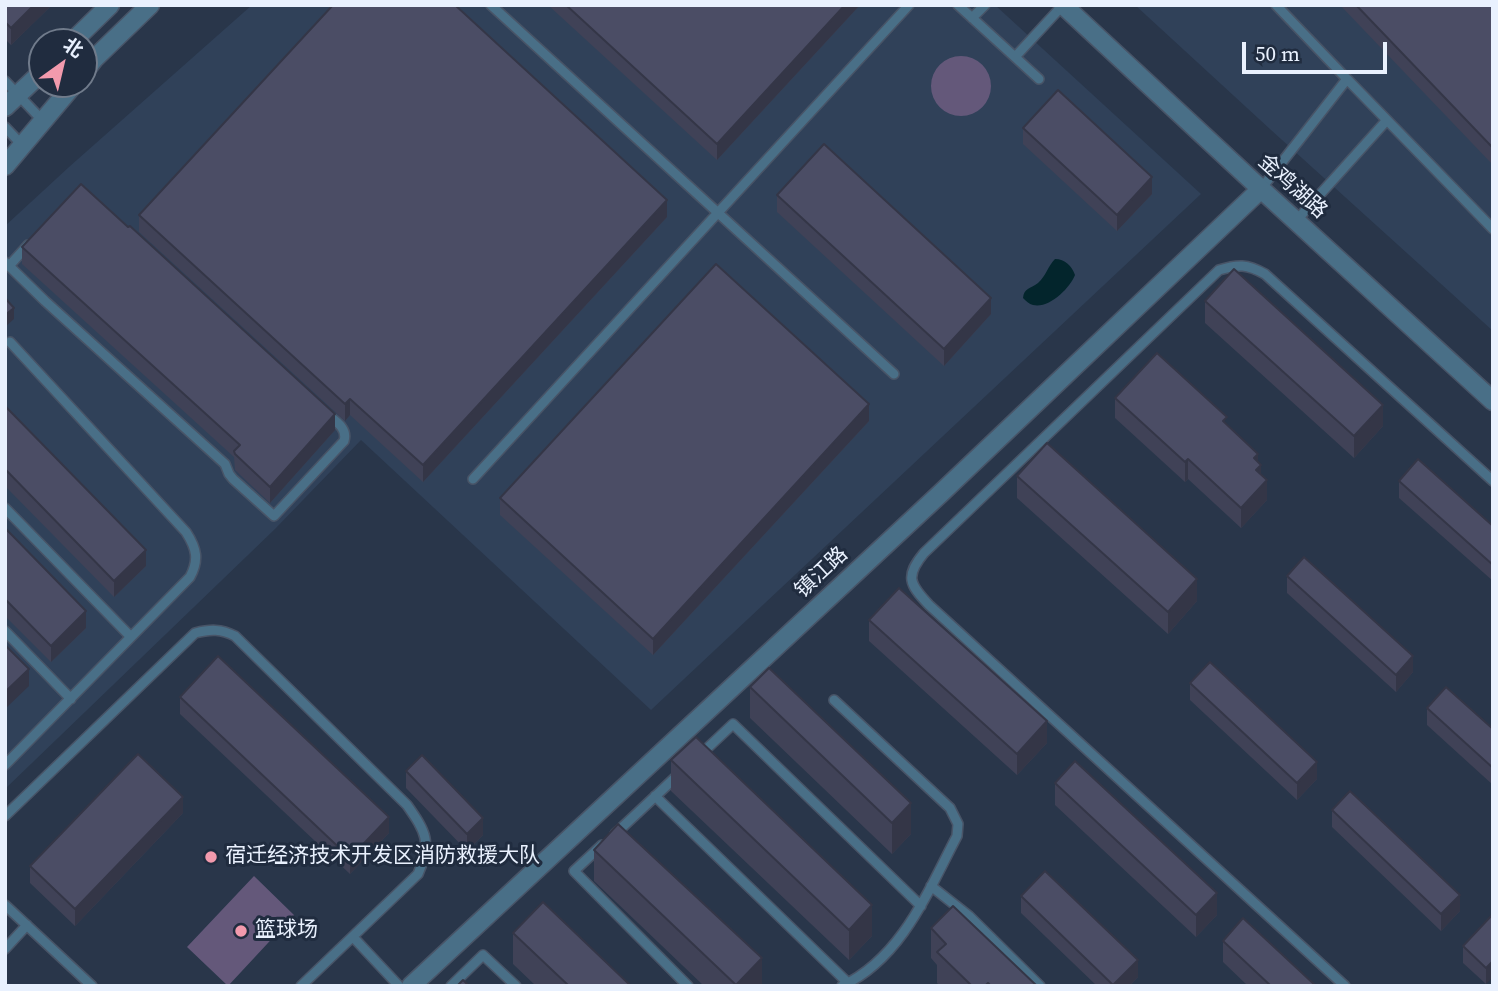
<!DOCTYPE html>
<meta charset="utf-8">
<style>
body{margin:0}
#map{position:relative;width:1498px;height:991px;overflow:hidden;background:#29364a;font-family:"Source Serif 4","Noto Sans SC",serif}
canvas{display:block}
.frame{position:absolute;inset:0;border:7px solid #e9f1fe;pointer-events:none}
.north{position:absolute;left:28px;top:28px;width:70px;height:70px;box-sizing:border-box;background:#202c3f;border:2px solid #707b8b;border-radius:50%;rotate:34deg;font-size:19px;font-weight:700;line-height:28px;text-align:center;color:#e9f1fe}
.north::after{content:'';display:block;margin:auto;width:24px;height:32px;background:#f29aad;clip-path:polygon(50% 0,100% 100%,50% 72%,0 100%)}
.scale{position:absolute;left:1242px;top:42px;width:145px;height:32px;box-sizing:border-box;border:4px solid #e9f1fe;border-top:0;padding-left:9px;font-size:21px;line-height:24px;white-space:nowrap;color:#e9f1fe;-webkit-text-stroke:5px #202c3f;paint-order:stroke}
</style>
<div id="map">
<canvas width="1498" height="991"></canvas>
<div class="frame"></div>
<div class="north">北</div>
<div class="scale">50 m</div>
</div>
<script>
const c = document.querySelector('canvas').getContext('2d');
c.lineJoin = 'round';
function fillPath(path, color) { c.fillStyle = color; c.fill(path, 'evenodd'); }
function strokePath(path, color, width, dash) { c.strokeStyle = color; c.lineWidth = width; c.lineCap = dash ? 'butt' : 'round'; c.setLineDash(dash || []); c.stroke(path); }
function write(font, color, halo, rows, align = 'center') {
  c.font = font + ' "Source Serif 4","Noto Sans SC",serif'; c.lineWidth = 6; c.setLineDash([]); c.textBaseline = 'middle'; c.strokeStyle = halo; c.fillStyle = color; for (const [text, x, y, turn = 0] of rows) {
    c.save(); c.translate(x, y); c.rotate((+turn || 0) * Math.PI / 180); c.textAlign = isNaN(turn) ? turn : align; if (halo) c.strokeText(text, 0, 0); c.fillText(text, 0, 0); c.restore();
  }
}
fillPath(new Path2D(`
 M 252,5 L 995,5 L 1201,194 L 651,710 L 361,440 L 275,529 L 5,789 L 5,226 L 69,167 Z
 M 1135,5 L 1493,5 L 1493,331 L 1271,130 Z`), '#304159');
fillPath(new Path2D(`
 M931 86a30 30 0 1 1 60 0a30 30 0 1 1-60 0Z
 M 254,876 L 294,915 L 228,986 L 187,947 Z`), '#64587a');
fillPath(new Path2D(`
 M 1055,259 C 1065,259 1072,266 1075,275 C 1070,288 1049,309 1033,305 C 1029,304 1026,301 1023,298 C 1024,288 1030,289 1038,283 C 1046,276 1048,266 1055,259 Z`), '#03252c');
const service = new Path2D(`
 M 491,5 L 894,374
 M 958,5 L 1039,79
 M 1276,5 L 1347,79
 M 972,18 L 985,5
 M 1015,57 L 1063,5
 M 5,81 L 43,121
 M 5,127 L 23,146
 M 1261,189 L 1347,79 L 1493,229
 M 1296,221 L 1387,120
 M 5,262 L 45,301 L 225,464 L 229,474 L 233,479 L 274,516 L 344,441 C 348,428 335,421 327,414
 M 9,266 L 28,245
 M 473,479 L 909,5
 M 5,508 L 131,637
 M 5,631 L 71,699
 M 834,700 L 950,808 L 958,824 L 957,836 C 928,891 902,958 842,986
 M 700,755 L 733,724 L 921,906
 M 5,765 L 190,577 C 199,560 197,549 186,532 L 10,342
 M 655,796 L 848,983
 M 5,816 L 195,633 C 211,629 221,629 235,636 L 407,805 C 426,832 432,842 418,874 L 301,986
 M 615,834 L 679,774
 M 602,845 L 574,871 L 688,986
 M 931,886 L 969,916 L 1040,986
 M 5,905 L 92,986
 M 353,937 L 399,986
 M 5,949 L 27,925
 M 451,986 L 483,955 L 516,986
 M 1345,986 L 929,605 C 909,584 905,576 924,553 L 1219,270 C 1238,264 1247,264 1265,274 L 1493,481`);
const tertiary = new Path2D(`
 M 1063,5 L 1261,189 L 1493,401
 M 72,42 L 110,5
 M 84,72 L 94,59 L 150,5
 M 5,107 L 42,72
 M 5,166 L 74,84
 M 411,986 L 940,494 L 1261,189`);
strokePath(service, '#485467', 12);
strokePath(tertiary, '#485467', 21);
strokePath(service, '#496f87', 9);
strokePath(tertiary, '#496f87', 18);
fillPath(new Path2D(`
 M 5,5 L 52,5 L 11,45 L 5,39 Z
 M 548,5 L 860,5 L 717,160 Z
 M 1340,5 L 1493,5 L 1493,165 Z
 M 1023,128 L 1152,194 L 1117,231 L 1023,144 Z
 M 777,195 L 991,314 L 944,366 L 777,212 Z
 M 139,215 L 667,217 L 423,482 L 350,415 L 345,421 L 139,232 Z
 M 22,247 L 335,430 L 270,503 L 235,470 L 234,457 L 22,264 Z
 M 1205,301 L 1383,426 L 1354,458 L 1205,323 Z
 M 1115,398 L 1227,425 L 1258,462 L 1267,500 L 1241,528 L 1188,479 L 1185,482 L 1115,418 Z
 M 5,406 L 146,566 L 114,597 L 5,486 Z
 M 869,421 L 653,655 L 500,515 L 500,498 Z
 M 1017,476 L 1197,601 L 1168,634 L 1017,498 Z
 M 1399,481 L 1493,526 L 1493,581 L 1399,498 Z
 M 5,528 L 86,628 L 51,662 L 5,616 Z
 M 1287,576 L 1413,672 L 1396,692 L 1287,593 Z
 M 869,620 L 1047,743 L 1017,775 L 869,641 Z
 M 1190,683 L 1317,779 L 1297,800 L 1190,700 Z
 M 750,687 L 911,834 L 892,854 L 750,718 Z
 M 180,697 L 389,833 L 350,874 L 180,714 Z
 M 1427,708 L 1493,729 L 1493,785 L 1427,725 Z
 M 671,760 L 872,936 L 849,960 L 671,791 Z
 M 406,771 L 483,835 L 467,851 L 406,788 Z
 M 1055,783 L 1217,915 L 1196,937 L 1055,805 Z
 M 1332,810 L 1460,911 L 1441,931 L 1332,827 Z
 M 183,813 L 75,926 L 30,883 L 30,866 Z
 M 594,850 L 762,986 L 704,986 L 594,881 Z
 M 1021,896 L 1138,977 L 1129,986 L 1097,986 L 1021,913 Z
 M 1493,914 L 1486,984 L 1463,963 L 1463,946 Z
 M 931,928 L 1037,986 L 940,986 L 937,983 L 937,965 L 931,958 Z
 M 513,933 L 631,986 L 536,986 L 513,964 Z
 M 1223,941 L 1316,986 L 1248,986 L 1223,962 Z`), '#404257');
fillPath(new Path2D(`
 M 34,5 L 52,5 L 11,45 L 11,28 Z
 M 845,5 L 860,5 L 717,160 L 717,144 Z
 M 1152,177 L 1152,194 L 1117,231 L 1117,215 Z
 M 667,200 L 667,217 L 423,482 L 423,465 Z
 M 991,298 L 991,314 L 944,366 L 944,349 Z
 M 14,308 L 14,319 L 5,327 L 5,315 Z
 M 350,399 L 350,415 L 345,421 L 345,404 Z
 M 869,404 L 869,421 L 653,655 L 653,639 Z
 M 1383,405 L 1383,426 L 1354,458 L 1354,436 Z
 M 335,414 L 335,430 L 270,503 L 270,487 Z
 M 1258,454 L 1258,468 L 1261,465 L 1261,485 L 1254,478 L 1254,458 Z
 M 1188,459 L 1188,479 L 1185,482 L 1185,462 Z
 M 1267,480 L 1267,500 L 1241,528 L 1241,508 Z
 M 146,550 L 146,566 L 114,597 L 114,581 Z
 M 1197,579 L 1197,601 L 1168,634 L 1168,612 Z
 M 86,611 L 86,628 L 51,662 L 51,646 Z
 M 1413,656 L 1413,672 L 1396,692 L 1396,675 Z
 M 29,669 L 29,686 L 5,709 L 5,692 Z
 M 1047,721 L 1047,743 L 1017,775 L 1017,754 Z
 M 1317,762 L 1317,779 L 1297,800 L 1297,783 Z
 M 183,797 L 183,813 L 75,926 L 75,909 Z
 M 911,803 L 911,834 L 892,854 L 892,823 Z
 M 389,817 L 389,833 L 350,874 L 350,858 Z
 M 483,818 L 483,835 L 467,851 L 467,834 Z
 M 1217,893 L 1217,915 L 1196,937 L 1196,915 Z
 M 1460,895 L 1460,911 L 1441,931 L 1441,914 Z
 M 872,905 L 872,936 L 849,960 L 849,930 Z
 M 762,958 L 762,986 L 736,986 L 736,985 Z
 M 1138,960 L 1138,977 L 1129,986 L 1113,986 Z
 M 1493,961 L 1493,977 L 1486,984 L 1486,968 Z`), '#343647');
const building = new Path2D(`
 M 5,5 L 34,5 L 11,28 L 5,22 Z
 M 333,5 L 455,5 L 667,200 L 423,465 L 350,399 L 345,404 L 139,215 Z
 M 566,5 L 845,5 L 717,144 Z
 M 1356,5 L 1493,5 L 1493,148 Z
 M 1058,90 L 1152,177 L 1117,215 L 1023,128 Z
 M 824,144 L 991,298 L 944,349 L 777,195 Z
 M 81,184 L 128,227 L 130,226 L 335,414 L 270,487 L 235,454 L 234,451 L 240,445 L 22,247 Z
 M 716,264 L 869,404 L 653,639 L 500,498 Z
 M 1234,269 L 1383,405 L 1354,436 L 1205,301 Z
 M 5,298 L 14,308 L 5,315 Z
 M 1157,353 L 1227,417 L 1223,421 L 1258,454 L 1254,458 L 1261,465 L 1256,470 L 1267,480 L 1241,508 L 1188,459 L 1185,462 L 1115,398 Z
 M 5,406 L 146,550 L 114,581 L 5,469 Z
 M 1047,443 L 1197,579 L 1168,612 L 1017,476 Z
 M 1418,459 L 1493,526 L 1493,565 L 1399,481 Z
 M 5,528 L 86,611 L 51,646 L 5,599 Z
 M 1304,557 L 1413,656 L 1396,675 L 1287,576 Z
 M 899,588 L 1047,721 L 1017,754 L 869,620 Z
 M 5,645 L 29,669 L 5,692 Z
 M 218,656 L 389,817 L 350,858 L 180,697 Z
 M 1210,662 L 1317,762 L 1297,783 L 1190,683 Z
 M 769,668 L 911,803 L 892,823 L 750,687 Z
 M 1446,687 L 1493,729 L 1493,768 L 1427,708 Z
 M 696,737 L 872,905 L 849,930 L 671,760 Z
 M 138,754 L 183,797 L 75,909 L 30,866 Z
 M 422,755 L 483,818 L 467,834 L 406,771 Z
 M 1075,761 L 1217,893 L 1196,915 L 1055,783 Z
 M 1350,791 L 1460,895 L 1441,914 L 1332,810 Z
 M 618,824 L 762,958 L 736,985 L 594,850 Z
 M 1045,871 L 1138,960 L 1113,985 L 1021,896 Z
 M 543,902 L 631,986 L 569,986 L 513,933 Z
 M 953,906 L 1037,986 L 991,986 L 988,983 L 985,986 L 972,986 L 937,952 L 946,944 L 931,928 Z
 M 1493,914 L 1493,961 L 1486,968 L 1463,946 Z
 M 1243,918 L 1316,986 L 1271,986 L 1223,941 Z
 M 463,980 L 469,986 L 457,986 Z`);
fillPath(building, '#4b4d65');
strokePath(building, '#343647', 2);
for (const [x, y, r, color] of [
 [211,857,7,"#f29aad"],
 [241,931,7,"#f29aad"]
]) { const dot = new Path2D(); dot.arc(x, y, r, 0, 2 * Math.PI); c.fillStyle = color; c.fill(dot); strokePath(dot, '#202c3f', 2.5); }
write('21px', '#e9f1fe', '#202c3f', [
 ["金鸡湖路",1292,187,42],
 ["镇江路",822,573,-43]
]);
write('21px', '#e9f1fe', '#202c3f', [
 ["宿迁经济技术开发区消防救援大队",225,857],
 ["篮球场",255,931]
], 'left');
</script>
